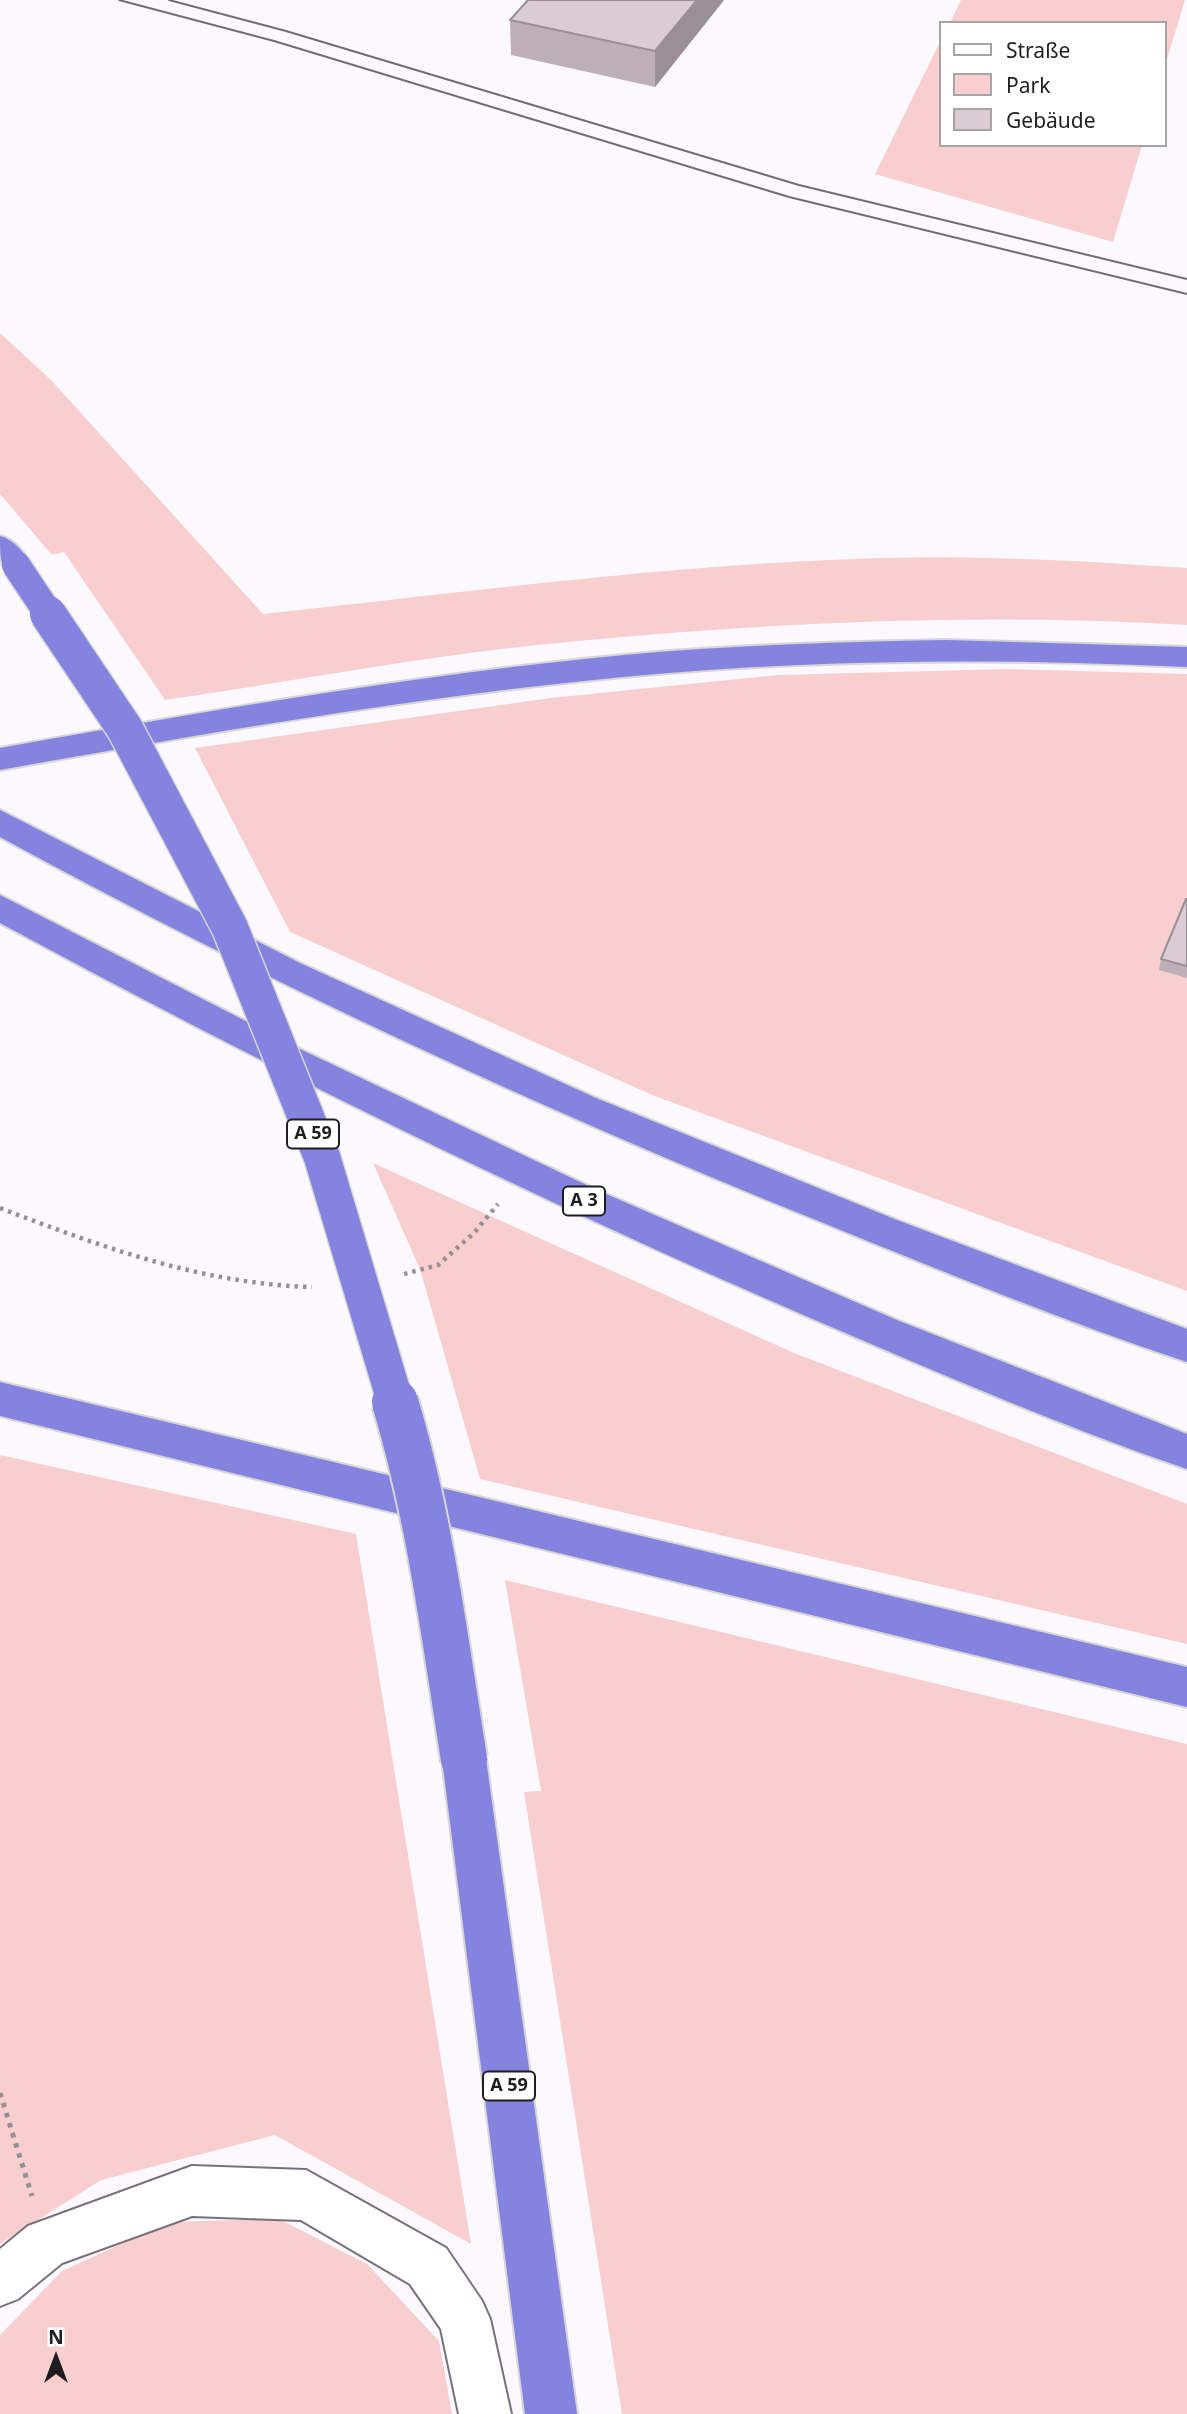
<!DOCTYPE html>
<meta charset="utf-8">
<style>
body{margin:0}
#map{position:relative;width:1187px;height:2414px;overflow:hidden;background:#fcf9fe;font-family:"Noto Sans",sans-serif}
canvas{display:block}
.legend{position:absolute;left:939px;top:21px;width:228px;height:126px;box-sizing:border-box;background:#fff;border:2px solid #a6a5a6;margin:0;padding:9px 12px;list-style:none;font-size:21px;color:#201d21}
.legend li{display:flex;align-items:center;gap:14px;height:35px}
.legend b{width:35px;border:2px solid #a6a5a6}
.north{position:absolute;left:21px;top:2323px;width:70px;height:70px;-webkit-text-stroke:5px #fff;paint-order:stroke;rotate:0deg;font-size:19px;font-weight:700;line-height:28px;text-align:center;color:#201d21}
.north::after{content:'';display:block;margin:auto;width:24px;height:32px;background:#201d21;clip-path:polygon(50% 0,100% 100%,50% 72%,0 100%)}
</style>
<div id="map">
<canvas width="1187" height="2414"></canvas>
<ul class="legend">
<li><b style="height:9px;background:#fff"></b>Straße</li>
<li><b style="height:19px;background:#f8cece"></b>Park</li>
<li><b style="height:19px;background:#dbccd3"></b>Gebäude</li>
</ul>
<div class="north">N</div>
</div>
<script>
const c = document.querySelector('canvas').getContext('2d');
c.lineJoin = 'round';
function fillPath(path, color) { c.fillStyle = color; c.fill(path, 'evenodd'); }
function strokePath(path, color, width, dash) { c.strokeStyle = color; c.lineWidth = width; c.lineCap = dash ? 'butt' : 'round'; c.setLineDash(dash || []); c.stroke(path); }
function write(font, color, halo, rows, align = 'center') {
  c.font = font + ' "Noto Sans",sans-serif'; c.lineWidth = 5; c.setLineDash([]); c.textBaseline = 'middle'; c.strokeStyle = halo; c.fillStyle = color; for (const [text, x, y, turn = 0] of rows) {
    c.save(); c.translate(x, y); c.rotate((+turn || 0) * Math.PI / 180); c.textAlign = isNaN(turn) ? turn : align; if (halo) c.strokeText(text, 0, 0); c.fillText(text, 0, 0); c.restore();
  }
}
fillPath(new Path2D(`
 M 961,0 L 1185,0 L 1164,69 L 1164,23 L 950,23 Z
 M 940,42 L 940,145 L 1142,145 L 1113,242 L 875,174 Z
 M 0,333 L 52,381 L 263,614 C 468,592 673,564 880,558 C 982,555 1085,561 1187,568 L 1187,625 C 971,612 752,623 537,645 C 413,658 289,682 165,700 L 64,552 L 52,555 L 0,494 Z
 M 1007,669 L 1187,674 L 1187,1291 L 652,1095 L 290,932 L 195,748 L 551,698 L 778,675 Z
 M 373,1163 L 794,1353 L 1187,1504 L 1187,1644 L 480,1479 L 420,1269 Z
 M 0,1455 L 356,1534 L 471,2244 L 275,2135 L 101,2180 L 0,2244 Z
 M 505,1580 L 1187,1744 L 1187,2414 L 622,2414 L 524,1792 L 541,1791 Z
 M 279,2219 L 367,2264 L 439,2341 L 452,2414 L 0,2414 L 0,2335 L 62,2271 L 169,2222 Z`), '#f8cece');
const minor = new Path2D(`
 M 192,2166 L 306,2170 L 446,2248 L 482,2301 L 490,2319 L 511,2414 L 459,2414 L 441,2329 L 410,2284 L 301,2220 L 192,2216 L 62,2263 L 18,2299 L 0,2306 L 0,2249 L 28,2226 Z`);
const highway = new Path2D(`
 M 0,536 C 15,540 23,552 32,565 L 27,572 C 0,580 0,560 0,536 Z
 M 946,640 L 1187,647 L 1187,667 C 999,658 811,659 623,677 C 414,697 207,733 0,770 L 0,748 C 207,711 414,675 624,655 C 731,645 839,642 946,640 Z
 M 0,810 L 300,963 L 596,1098 L 897,1220 L 1187,1329 L 1187,1362 C 1063,1321 942,1271 821,1222 C 540,1109 266,982 0,837 Z
 M 0,895 L 302,1050 L 597,1190 L 897,1320 L 1187,1434 L 1187,1469 C 1061,1426 937,1372 815,1320 C 537,1200 266,1067 0,923 Z
 M 0,1382 L 1187,1667 L 1187,1707 L 0,1416 Z
 M 464,1739 L 480,1745 L 486,1759 L 577,2414 L 525,2414 L 442,1759 L 448,1745 Z`);
strokePath(minor, '#78717c', 4);
strokePath(highway, '#d7d6d7', 4);
strokePath(new Path2D(`
 M 0,1208 C 102,1247 202,1284 312,1287
 M 404,1274 L 438,1265 L 474,1233 L 498,1204`), '#949196', 4.5, [3.5, 5]);
strokePath(new Path2D(`
 M 0,2093 L 32,2196`), '#949196', 5, [4.5, 6]);
fillPath(minor, '#fff');
fillPath(highway, '#8483df');
strokePath(new Path2D(`
 M 119,0 L 274,41 L 789,197 L 1187,294
 M 169,0 L 286,31 L 799,185 L 1187,279`), '#716e73', 2);
const highwayBridgeFar2 = new Path2D(`
 M 16,565 L 50,616`);
const highwayBridgeFar1 = new Path2D(`
 M 48,614 L 125,729 L 230,928 L 322,1157 L 396,1404`);
const highwayBridge = new Path2D(`
 M 395,1402 C 430,1518 445,1640 464,1759`);
strokePath(highwayBridgeFar2, '#d7d6d7', 31, []);
strokePath(highwayBridgeFar1, '#d7d6d7', 39, []);
strokePath(highwayBridge, '#d7d6d7', 50, []);
strokePath(highwayBridgeFar2, '#8483df', 28);
strokePath(highwayBridgeFar1, '#8483df', 36);
strokePath(highwayBridge, '#8483df', 46);
fillPath(new Path2D(`
 M 528,0 L 724,0 L 655,87 L 511,55 L 510,20 Z
 M 1187,899 L 1187,978 L 1159,970 L 1161,959 Z`), '#bcafb5');
fillPath(new Path2D(`
 M 697,0 L 724,0 L 655,87 L 655,51 Z`), '#998f94');
const building = new Path2D(`
 M 528,0 L 697,0 L 655,51 L 510,20 Z
 M 1186,899 L 1187,899 L 1187,966 L 1161,959 Z`);
fillPath(building, '#dbccd3');
strokePath(building, '#998f94', 2);
for (const [x, y, w] of [
 [313,1134,52],
 [584,1201,42],
 [509,2086,52]
]) { const box = new Path2D(); box.roundRect(x - w / 2, y - 14.5, w, 29, 5); c.fillStyle = '#fff'; c.fill(box); strokePath(box, '#201d21', 2); }
write('bold 18px', '#201d21', null, [
 ["A 59",313,1134],
 ["A 3",584,1201],
 ["A 59",509,2086]
]);
</script>
